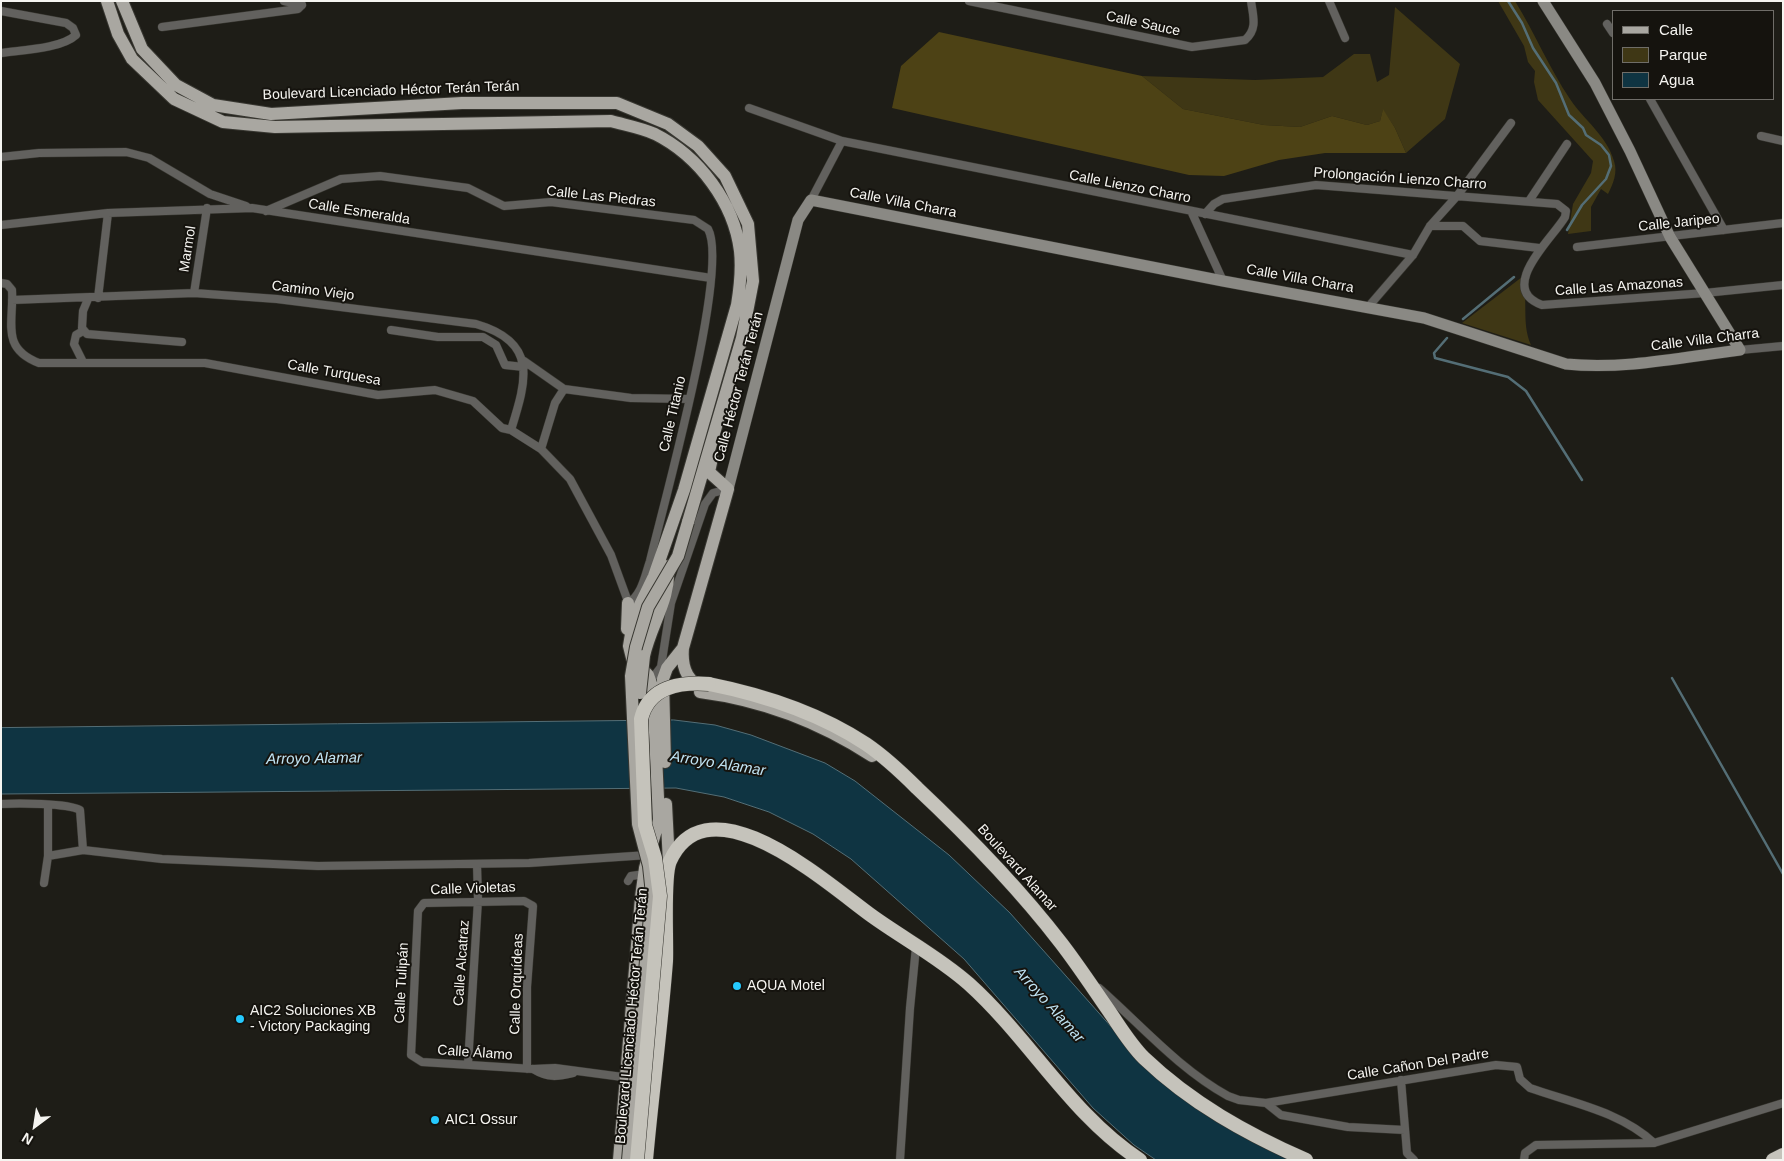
<!DOCTYPE html>
<meta charset="utf-8">
<style>
body{margin:0}
#map{position:relative;width:1784px;height:1161px;overflow:hidden;background:#1e1d17;font-family:Helvetica,sans-serif}
canvas{display:block}
.frame{position:absolute;inset:0;border:2px solid #f5f4f0;pointer-events:none}
.legend{position:absolute;left:1612px;top:10px;width:162px;height:90px;box-sizing:border-box;background:#15130e;border:1px solid #6f6d68;margin:0;padding:6px 9px;list-style:none;font-size:15px;color:#f5f4f0}
.legend li{display:flex;align-items:center;gap:10px;height:25px}
.legend b{width:25px;border:1px solid #6f6d68}
.north{position:absolute;left:10px;top:1101px;width:50px;height:50px;-webkit-text-stroke:4px #15130e;paint-order:stroke;rotate:211deg;font-size:14px;font-weight:700;line-height:20px;text-align:center;color:#f5f4f0}
.north::after{content:'';display:block;margin:auto;width:18px;height:22px;background:#f5f4f0;clip-path:polygon(50% 0,100% 100%,50% 72%,0 100%)}
</style>
<div id="map">
<canvas width="1784" height="1161"></canvas>
<div class="frame"></div>
<ul class="legend">
<li><b style="height:6px;background:#a9a7a1"></b>Calle</li>
<li><b style="height:14px;background:#3f3715"></b>Parque</li>
<li><b style="height:14px;background:#0f3442"></b>Agua</li>
</ul>
<div class="north">N</div>
</div>
<script>
const c = document.querySelector('canvas').getContext('2d');
c.lineJoin = 'round';
function fillPath(path, color) { c.fillStyle = color; c.fill(path, 'evenodd'); }
function strokePath(path, color, width, dash) { c.strokeStyle = color; c.lineWidth = width; c.lineCap = dash ? 'butt' : 'round'; c.setLineDash(dash || []); c.stroke(path); }
function write(font, color, halo, rows, align = 'center') {
  c.font = font + ' Helvetica,sans-serif'; c.lineWidth = 4; c.setLineDash([]); c.textBaseline = 'middle'; c.strokeStyle = halo; c.fillStyle = color; for (const [text, x, y, turn = 0] of rows) {
    c.save(); c.translate(x, y); c.rotate((+turn || 0) * Math.PI / 180); c.textAlign = isNaN(turn) ? turn : align; if (halo) c.strokeText(text, 0, 0); c.fillText(text, 0, 0); c.restore();
  }
}
fillPath(new Path2D(`
 M 1498,1 L 1515,1 C 1535,33 1549,68 1570,99 C 1584,120 1607,136 1614,161 C 1618,173 1613,184 1608,194 L 1601,189 L 1591,207 L 1591,231 L 1568,234 L 1573,204 L 1591,173 L 1593,161 L 1538,100 L 1534,82 L 1535,71 L 1528,62 L 1524,46 Z
 M 1395,7 L 1460,64 L 1445,119 L 1406,153 L 1395,128 L 1383,110 L 1380,121 L 1367,125 L 1332,116 L 1300,127 L 1264,125 L 1183,109 L 1142,76 L 1255,80 L 1323,77 L 1354,54 L 1370,54 L 1377,82 L 1389,75 Z
 M 1522,277 C 1529,300 1521,322 1531,345 L 1462,323 Z`), '#3f3715');
fillPath(new Path2D(`
 M 939,32 L 1142,76 L 1183,109 L 1264,125 L 1300,127 L 1332,116 L 1367,125 L 1380,121 L 1383,109 L 1395,128 L 1406,153 L 1325,153 L 1279,160 L 1224,176 L 1189,175 L 892,108 L 901,66 Z`), '#4d4215');
const water = new Path2D(`
 M 674,720 L 715,725 L 751,735 L 825,763 L 855,781 L 949,855 L 1010,913 L 1146,1066 L 1302,1160 L 1156,1160 L 1134,1145 L 1093,1108 L 964,959 L 851,859 L 813,834 L 769,812 L 724,797 L 676,788 L 1,794 L 1,728 Z`);
fillPath(water, '#0f3442');
strokePath(water, '#546e76', 1);
strokePath(new Path2D(`
 M 1508,1 L 1522,23 L 1533,48 L 1556,83 L 1569,115 L 1583,128 L 1586,135 L 1601,145 L 1609,155 L 1611,166 L 1606,179 L 1582,205 L 1567,230
 M 1463,319 L 1514,277
 M 1447,338 L 1434,353 L 1435,358 L 1508,377 L 1526,391 L 1582,480
 M 1672,678 L 1783,874`), '#546e76', 2.5);
const street = new Path2D(`
 M 284,1 L 302,5
 M 969,1 L 1192,47 L 1245,40 C 1258,29 1253,16 1251,1
 M 1329,1 L 1345,38
 M 1,11 L 66,23 L 73,28 L 76,35 C 61,49 21,50 1,53
 M 1607,24 L 1613,33
 M 162,27 L 298,9 L 302,5
 M 1650,99 L 1724,230
 M 749,108 L 842,141 L 1413,255
 M 1761,136 L 1783,141
 M 1,157 L 39,153 L 126,152 L 149,158 L 210,194 L 246,206
 M 811,200 L 842,141
 M 1529,201 L 1567,144
 M 266,211 L 341,179 L 380,176 L 468,188 L 504,206 L 551,202 L 694,220 L 708,229 C 730,268 663,506 650,561 C 645,575 642,595 628,603
 M 1192,213 L 1223,281
 M 1205,214 L 1214,204 L 1223,199 L 1316,185 L 1557,204 L 1566,211 L 1565,217 C 1553,238 1496,288 1542,305 L 1705,293 L 1783,285
 M 1,225 L 108,213 L 252,208 L 711,278
 M 1430,226 L 1463,226 L 1480,241 L 1539,248
 M 1577,247 L 1783,223
 M 1,283 L 7,284 L 12,290 C 14,322 0,348 39,363 L 205,363 L 378,395 L 435,390 L 473,401 L 502,428 L 511,430 L 541,449 L 570,479 L 611,555 L 630,607
 M 194,293 L 207,208
 M 98,298 L 108,213
 M 88,299 L 83,311 L 82,328 L 87,334 L 182,342
 M 12,300 L 194,293 L 277,299 L 476,324 C 538,342 527,379 511,430
 M 1369,306 L 1413,255 L 1430,226 L 1457,196 L 1511,123
 M 391,330 L 438,337 L 483,337 L 496,345 L 505,365 L 524,367
 M 1740,350 L 1783,346
 M 524,361 L 564,389 L 631,398 L 689,399
 M 83,362 L 74,344 L 76,335 L 83,331
 M 541,449 L 555,403 L 564,389
 M 651,680 L 661,667 L 671,603 L 705,504 L 713,493 L 728,489
 M 1,804 C 17,803 67,803 80,810 L 83,850
 M 48,856 L 83,850 L 162,859 L 318,866 L 529,863 L 648,855
 M 628,881 L 631,876 L 645,874
 M 44,883 L 48,856 L 48,805
 M 1099,988 C 1141,1025 1179,1069 1228,1096 L 1239,1100 L 1266,1103 L 1281,1115 L 1348,1127 L 1405,1130
 M 468,1064 L 478,900 L 477,864
 M 527,1069 L 527,987 L 533,906 L 524,901 L 424,903 L 418,911 L 411,1055 L 422,1062 L 533,1069 L 555,1068 L 630,1078
 M 533,1069 C 548,1078 557,1077 573,1073
 M 1401,1080 L 1407,1153 L 1414,1160
 M 1266,1103 L 1496,1065 L 1517,1067 L 1520,1079 L 1530,1088 C 1573,1103 1621,1112 1654,1143 L 1783,1103
 M 900,1160 L 910,1008 L 916,947
 M 1524,1160 L 1525,1153 L 1536,1145 L 1654,1143`);
const secondary = new Path2D(`
 M 728,489 L 798,220 L 811,200 L 1223,281 L 1424,318 L 1566,364 C 1624,370 1683,357 1740,350 L 1670,237 L 1630,151 L 1595,83 L 1543,1`);
const primary = new Path2D(`
 M 107,1 L 118,34 L 132,59 L 174,99 L 223,122 L 275,127 L 611,121 C 625,125 642,128 655,134 C 699,156 734,203 740,251 C 742,270 740,287 737,305 L 684,490 L 654,576 L 636,613 L 631,634 L 629,646 L 632,658 L 648,675 L 653,689 L 659,820 L 645,868 L 641,897 L 619,1160
 M 122,1 L 142,49 L 176,85 L 213,105 L 271,114 L 462,103 L 617,103 L 668,124 L 698,146 L 725,176 L 748,224 L 753,281 L 742,338 L 688,522
 M 627,629 L 628,603
 M 644,656 C 651,624 671,599 668,566
 M 700,692 C 762,700 820,722 872,756
 M 708,693 C 689,682 681,671 683,648 L 728,489 L 709,472 L 712,458
 M 665,762 L 663,679 L 667,668 L 683,648
 M 666,804 L 669,863`);
const highway = new Path2D(`
 M 709,684 C 764,695 819,713 866,744 C 885,757 901,772 917,788 C 968,836 1018,887 1061,943 C 1078,965 1093,988 1109,1011 C 1120,1027 1130,1044 1144,1058 C 1191,1103 1247,1134 1306,1160
 M 646,1160 C 652,1093 661,1027 666,961 C 667,940 663,876 670,861 C 709,776 830,886 872,916 C 904,939 940,958 969,984 C 1030,1039 1071,1115 1140,1160
 M 1773,1160 L 1783,1155`);
strokePath(street, '#383731', 9);
strokePath(secondary, '#383731', 12);
strokePath(primary, '#383731', 14);
strokePath(highway, '#383731', 15);
strokePath(street, '#62615e', 8);
strokePath(secondary, '#8a8984', 11);
strokePath(primary, '#a9a7a1', 12);
strokePath(highway, '#c5c3bb', 14);
const primaryBridge = new Path2D(`
 M 640,693 L 644,656
 M 628,1160 L 652,894 L 649,866 L 638,824 L 631,676 L 636,647 L 648,607 L 678,556 L 688,522`);
const highwayBridge = new Path2D(`
 M 637,1160 L 660,896 L 655,858 L 645,825 L 641,719 C 649,686 680,682 709,684`);
strokePath(primaryBridge, '#383731', 14, []);
strokePath(highwayBridge, '#383731', 15, []);
strokePath(primaryBridge, '#a9a7a1', 12);
strokePath(highwayBridge, '#c5c3bb', 14);
for (const [x, y, r, color] of [
 [737,986,5,"#25c9fe"],
 [240,1019,5,"#25c9fe"],
 [435,1120,5,"#25c9fe"]
]) { const dot = new Path2D(); dot.arc(x, y, r, 0, 2 * Math.PI); c.fillStyle = color; c.fill(dot); strokePath(dot, '#15130e', 2); }
write('14px', '#f5f4f0', '#15130e', [
 ["Calle Sauce",1143,24,12],
 ["Boulevard Licenciado Héctor Terán Terán",391,91,-2],
 ["Prolongación Lienzo Charro",1400,179,4],
 ["Calle Lienzo Charro",1130,187,11],
 ["Calle Las Piedras",601,197,6],
 ["Calle Villa Charra",903,203,11],
 ["Calle Esmeralda",359,212,9],
 ["Calle Jaripeo",1679,223,-6],
 ["Marmol",188,249,-81],
 ["Calle Villa Charra",1300,279,10],
 ["Calle Las Amazonas",1619,287,-4],
 ["Camino Viejo",313,291,7],
 ["Calle Villa Charra",1705,340,-7],
 ["Calle Turquesa",334,373,10],
 ["Calle Héctor Terán Terán",739,387,-75],
 ["Calle Titanio",673,414,-77],
 ["Boulevard Alamar",1017,868,48],
 ["Calle Violetas",473,889,-2],
 ["Calle Alcatraz",462,963,-86],
 ["Calle Tulipán",402,983,-87],
 ["Calle Orquídeas",517,984,-88],
 ["Boulevard Licenciado Héctor Terán Terán",632,1016,-85],
 ["Calle Álamo",475,1053,4],
 ["Calle Cañon Del Padre",1418,1065,-9]
]);
write('14px', '#f5f4f0', '#15130e', [
 ["AQUA Motel",747,986],
 ["AIC2 Soluciones XB",250,1011],
 ["- Victory Packaging",250,1027],
 ["AIC1 Ossur",445,1120]
], 'left');
write('italic 15px', '#c1e5f5', '#15130e', [
 ["Arroyo Alamar",314,759,-1],
 ["Arroyo Alamar",718,764,9],
 ["Arroyo Alamar",1049,1005,48]
]);
</script>
